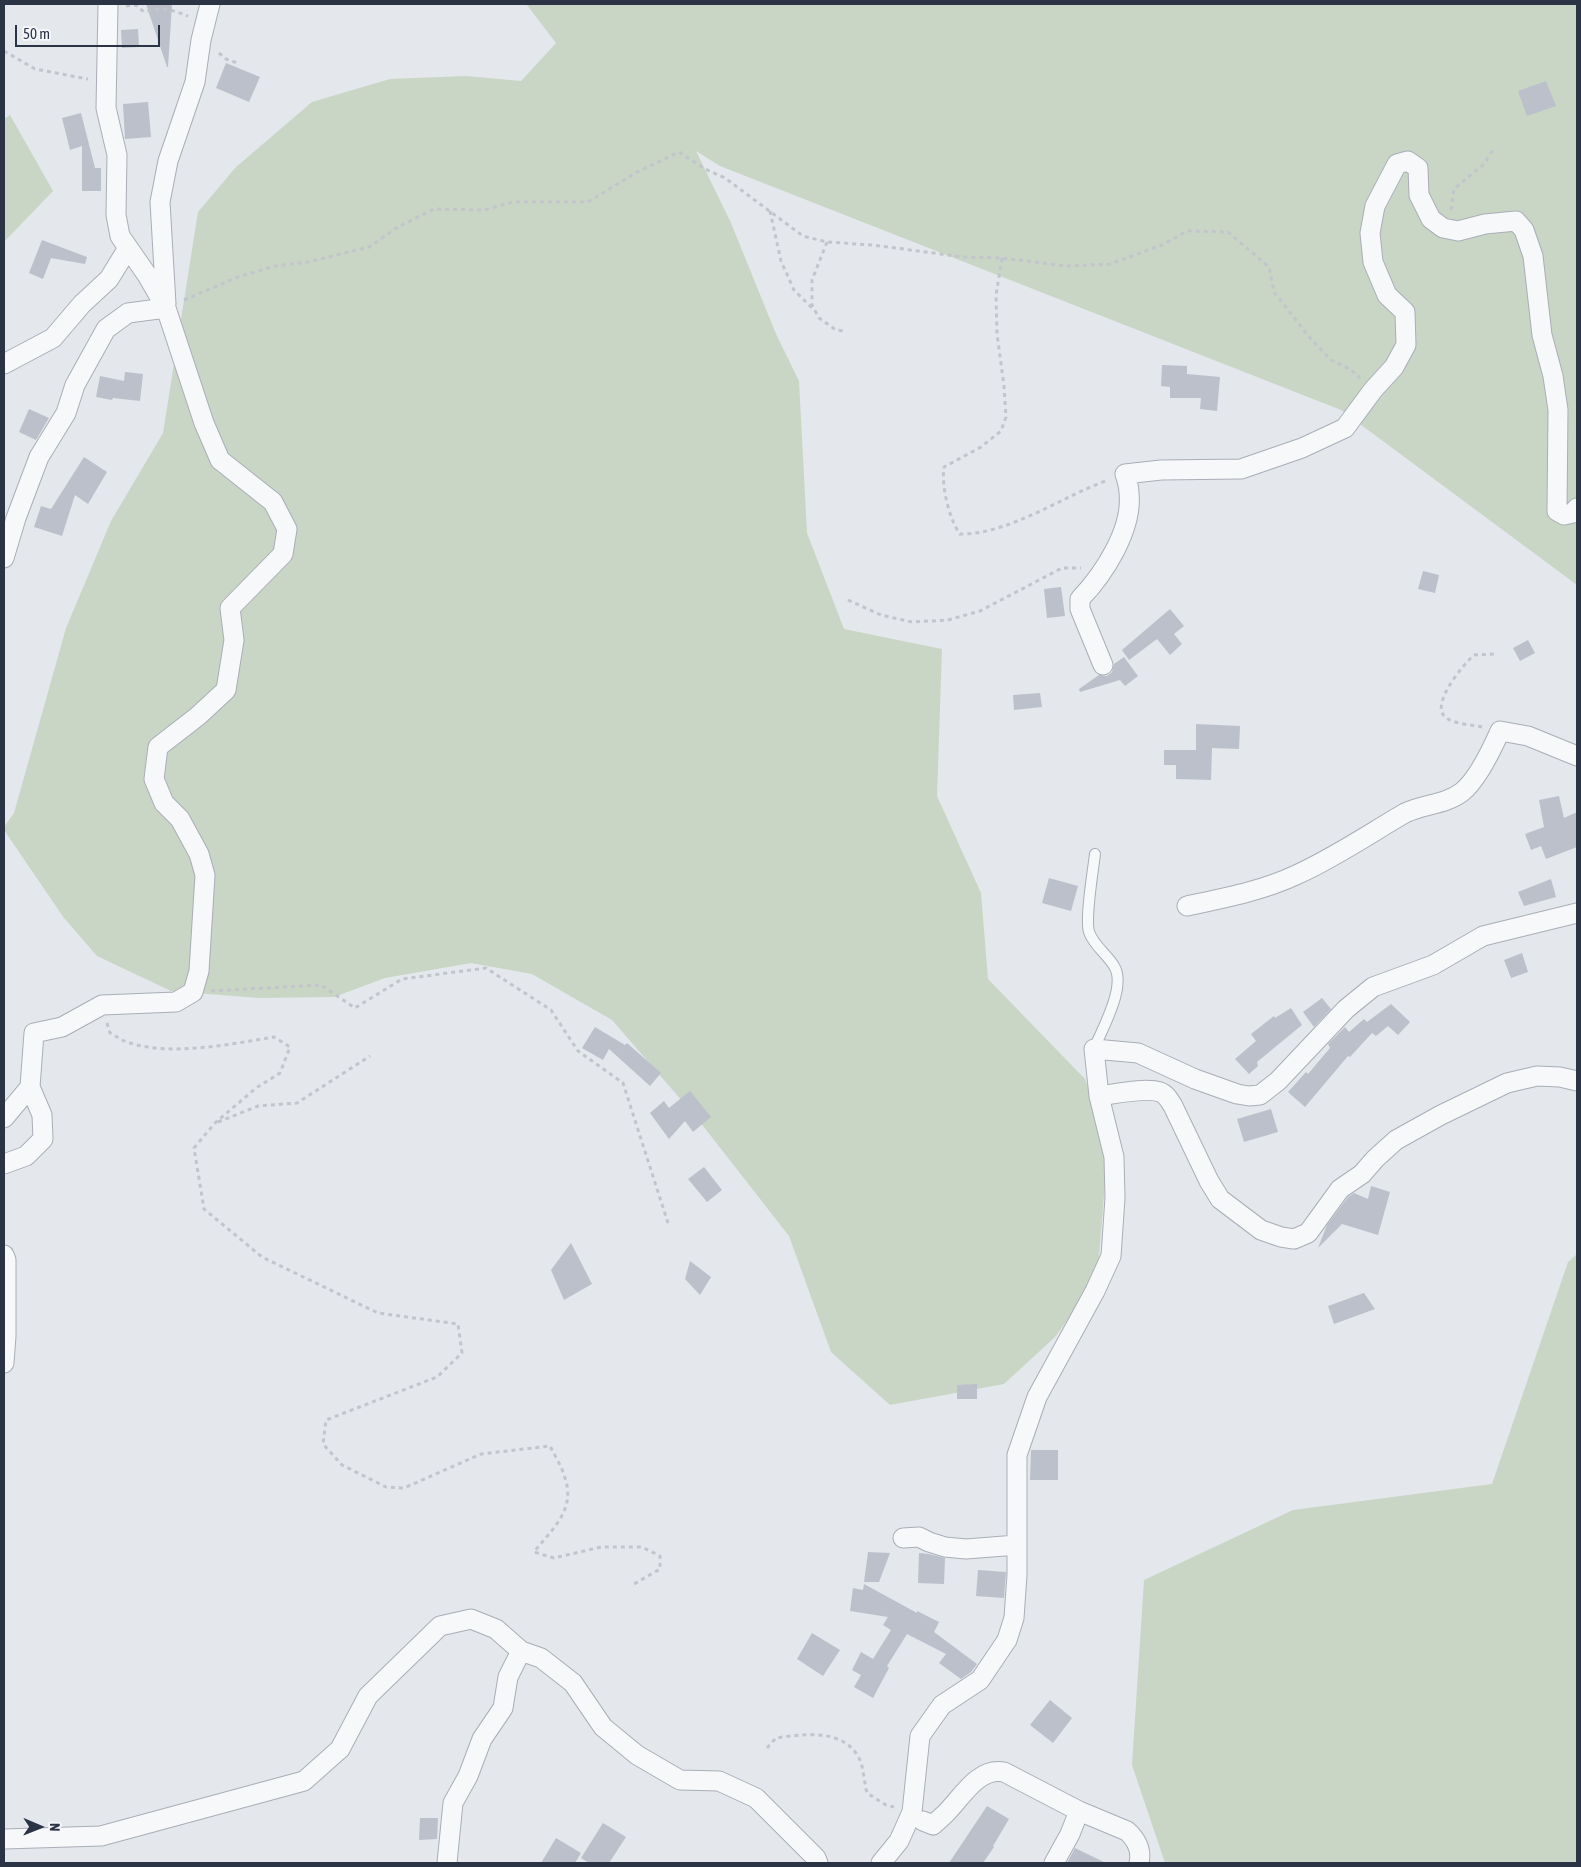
<!DOCTYPE html>
<style>
body{margin:0}
#map{position:relative;width:1581px;height:1867px;overflow:hidden;background:#e4e7ec;font-family:"Asap Condensed",sans-serif}
canvas{display:block}
.frame{position:absolute;inset:0;border:5px solid #2b3445;pointer-events:none}
.north{position:absolute;left:15px;top:1802px;width:50px;height:50px;-webkit-text-stroke:4px #f4f6f9;paint-order:stroke;rotate:91deg;font-size:14px;font-weight:700;line-height:20px;text-align:center;color:#2b3445}
.north::after{content:'';display:block;margin:auto;width:18px;height:22px;background:#2b3445;clip-path:polygon(50% 0,100% 100%,50% 72%,0 100%)}
.scale{position:absolute;left:15px;top:25px;width:145px;height:22px;box-sizing:border-box;border:2px solid #2b3445;border-top:0;padding-left:6px;font-size:15px;line-height:18px;white-space:nowrap;color:#2b3445;-webkit-text-stroke:4px #f4f6f9;paint-order:stroke}
</style>
<div id="map">
<canvas width="1581" height="1867"></canvas>
<div class="frame"></div>
<div class="north">N</div>
<div class="scale">50 m</div>
</div>
<script>
const c = document.querySelector('canvas').getContext('2d');
c.lineJoin = 'round';
function fillPath(path, color) { c.fillStyle = color; c.fill(path, 'evenodd'); }
function strokePath(path, color, width, dash) { c.strokeStyle = color; c.lineWidth = width; c.lineCap = dash ? 'butt' : 'round'; c.setLineDash(dash || []); c.stroke(path); }
fillPath(new Path2D(`
 M 524,4 L 1577,4 L 1577,585 L 1341,410 L 720,166 L 696,151 L 731,223 L 776,334 L 799,381 L 807,533 L 844,629 L 942,649 L 937,796 L 981,893 L 988,979 L 1085,1079 L 1108,1147 L 1097,1280 L 1055,1337 L 1004,1384 L 890,1405 L 831,1352 L 789,1236 L 696,1117 L 612,1020 L 532,974 L 471,963 L 385,978 L 334,997 L 259,998 L 171,991 L 97,956 L 64,918 L 4,830 L 4,827 L 14,813 L 66,628 L 111,521 L 163,433 L 198,212 L 236,167 L 312,102 L 390,79 L 466,76 L 521,81 L 556,43 L 527,5 Z
 M 10,115 L 53,191 L 4,242 L 4,119 Z
 M 1577,1254 L 1577,1863 L 1165,1863 L 1132,1765 L 1144,1580 L 1293,1510 L 1492,1484 L 1568,1262 Z`), '#c9d6c5');
fillPath(new Path2D(`
 M 146,4 L 172,4 L 168,67 L 167,67 Z
 M 138,29 L 139,47 L 122,48 L 121,30 Z
 M 226,63 L 260,77 L 249,102 L 216,88 Z
 M 1546,81 L 1556,106 L 1527,116 L 1518,91 Z
 M 148,102 L 151,137 L 125,139 L 123,104 Z
 M 81,113 L 95,168 L 101,168 L 101,191 L 82,191 L 82,146 L 70,150 L 62,118 Z
 M 42,240 L 87,257 L 85,264 L 51,258 L 43,279 L 29,273 Z
 M 1162,365 L 1187,366 L 1187,374 L 1220,377 L 1217,411 L 1200,409 L 1201,398 L 1170,398 L 1170,387 L 1161,386 Z
 M 125,372 L 143,374 L 140,401 L 113,398 L 112,400 L 96,397 L 100,376 L 124,381 Z
 M 29,409 L 49,418 L 36,440 L 19,432 Z
 M 84,457 L 107,472 L 88,504 L 75,495 L 62,536 L 34,527 L 41,506 L 51,509 Z
 M 1423,571 L 1439,575 L 1435,593 L 1418,589 Z
 M 1061,587 L 1065,616 L 1047,618 L 1044,589 Z
 M 1170,609 L 1184,626 L 1174,634 L 1182,644 L 1170,655 L 1157,639 L 1129,660 L 1122,650 Z
 M 1528,640 L 1535,653 L 1520,661 L 1513,648 Z
 M 1124,657 L 1138,676 L 1125,686 L 1120,680 L 1080,692 L 1079,689 L 1099,675 L 1107,676 L 1112,672 L 1114,664 Z
 M 1040,693 L 1042,707 L 1014,710 L 1013,695 Z
 M 1196,724 L 1240,726 L 1239,749 L 1212,748 L 1211,780 L 1176,779 L 1176,765 L 1164,765 L 1164,750 L 1196,750 Z
 M 1559,796 L 1564,818 L 1577,812 L 1577,847 L 1546,859 L 1541,846 L 1531,850 L 1525,834 L 1544,827 L 1539,800 Z
 M 1049,878 L 1078,886 L 1071,911 L 1042,903 Z
 M 1551,879 L 1556,897 L 1524,906 L 1518,892 Z
 M 1522,953 L 1528,972 L 1511,978 L 1504,960 Z
 M 1322,998 L 1331,1009 L 1314,1027 L 1303,1012 Z
 M 1391,1004 L 1410,1022 L 1398,1035 L 1388,1026 L 1376,1036 L 1372,1033 L 1350,1057 L 1348,1056 L 1305,1107 L 1288,1092 L 1306,1072 L 1308,1074 L 1330,1048 L 1328,1044 L 1345,1027 L 1349,1032 L 1364,1019 L 1367,1022 Z
 M 1291,1008 L 1302,1025 L 1257,1062 L 1258,1066 L 1249,1074 L 1235,1059 L 1256,1041 L 1251,1034 L 1274,1016 L 1275,1018 Z
 M 595,1027 L 625,1045 L 627,1043 L 661,1073 L 650,1086 L 609,1049 L 603,1060 L 582,1048 Z
 M 690,1091 L 711,1117 L 693,1132 L 685,1121 L 669,1139 L 650,1113 L 664,1101 L 669,1108 Z
 M 1271,1109 L 1278,1132 L 1244,1142 L 1237,1119 Z
 M 704,1167 L 722,1190 L 707,1202 L 688,1179 Z
 M 1371,1186 L 1390,1192 L 1378,1235 L 1342,1224 L 1318,1248 L 1327,1225 L 1348,1197 L 1354,1193 L 1368,1199 Z
 M 571,1243 L 592,1284 L 564,1300 L 551,1270 Z
 M 690,1261 L 711,1277 L 700,1295 L 685,1279 Z
 M 1364,1293 L 1375,1309 L 1334,1324 L 1328,1306 Z
 M 977,1384 L 977,1399 L 957,1399 L 957,1385 Z
 M 1031,1450 L 1058,1450 L 1058,1480 L 1030,1480 Z
 M 868,1552 L 890,1553 L 879,1582 L 864,1582 Z
 M 919,1553 L 929,1554 L 945,1558 L 944,1584 L 918,1583 Z
 M 978,1570 L 1006,1572 L 1004,1598 L 976,1596 Z
 M 864,1584 L 917,1613 L 917,1611 L 939,1622 L 934,1632 L 977,1664 L 971,1672 L 961,1679 L 939,1663 L 946,1654 L 907,1634 L 887,1666 L 889,1668 L 873,1698 L 854,1687 L 861,1675 L 852,1670 L 861,1652 L 873,1659 L 891,1630 L 883,1625 L 888,1617 L 850,1611 L 853,1588 L 863,1590 Z
 M 812,1633 L 840,1650 L 823,1676 L 797,1659 Z
 M 1050,1700 L 1072,1718 L 1053,1743 L 1030,1725 Z
 M 987,1806 L 1009,1819 L 993,1846 L 994,1847 L 983,1863 L 949,1863 Z
 M 420,1818 L 438,1818 L 437,1839 L 419,1840 Z
 M 603,1823 L 626,1837 L 609,1863 L 589,1863 L 581,1858 Z
 M 556,1838 L 581,1853 L 575,1863 L 541,1863 Z
 M 1075,1848 L 1106,1863 L 1067,1863 Z`), '#bbc0ca');
const service = new Path2D(`
 M 1094,1049 C 1102,1029 1127,986 1114,966 C 1107,954 1094,946 1089,932 C 1085,918 1093,871 1095,854`);
const minor = new Path2D(`
 M 166,304 L 160,202 L 168,161 L 195,82 L 201,40 L 210,4
 M 4,364 L 53,338 L 82,304 L 109,279 L 128,248
 M 4,558 L 16,518 L 39,457 L 66,413 L 75,385 L 106,329 L 128,313 L 166,308
 M 1103,665 L 1080,609 L 1080,599 C 1104,574 1133,529 1129,493 C 1129,486 1127,480 1125,474 L 1161,470 L 1241,469 L 1302,448 L 1345,428 L 1373,390 L 1394,367 L 1406,345 L 1405,312 L 1387,295 L 1373,262 L 1370,233 L 1375,206 L 1397,164 L 1408,161 L 1418,168 L 1419,195 L 1431,219 L 1443,228 L 1458,231 L 1485,224 L 1516,221 L 1524,230 L 1533,256 L 1542,335 L 1553,376 L 1558,410 L 1557,511 L 1564,515 L 1573,513 L 1577,508
 M 1187,906 C 1224,898 1262,891 1296,875 C 1334,858 1369,834 1405,813 C 1423,804 1445,805 1462,792 C 1477,780 1492,749 1500,731 L 1528,736 L 1577,756
 M 1099,1096 C 1115,1094 1145,1087 1160,1092 C 1166,1094 1170,1101 1173,1106 L 1209,1181 L 1220,1199 L 1261,1230 L 1281,1237 L 1294,1239 L 1308,1233 L 1340,1189 L 1362,1174 L 1375,1159 L 1396,1140 L 1441,1115 L 1507,1083 L 1537,1076 L 1560,1077 L 1577,1081
 M 4,1118 L 30,1087
 M 4,1164 L 26,1156 L 43,1139 L 42,1115 L 30,1087 L 34,1033 L 62,1027 L 102,1005 L 176,1002 L 193,992 L 199,971 L 205,875 L 199,854 L 180,819 L 164,803 L 154,779 L 158,747 L 198,716 L 226,690 L 234,640 L 230,608 L 283,554 L 287,529 L 273,502 L 220,460 L 204,423 L 166,308 L 147,275 L 120,236 L 116,215 L 117,155 L 106,108 L 108,4
 M 4,1255 L 6,1260 L 6,1336 L 4,1363
 M 903,1538 L 919,1537 L 929,1542 L 945,1547 L 966,1549 L 1017,1545
 M 1079,1811 L 1127,1831 C 1137,1840 1142,1850 1139,1863
 M 923,1821 L 933,1825 C 937,1821 941,1818 945,1814 C 961,1799 977,1767 1004,1772 L 1079,1811 L 1070,1834 L 1054,1863
 M 4,1839 L 101,1836 L 304,1781 L 340,1749 L 368,1696 L 440,1626 L 471,1619 L 496,1629 L 521,1651 L 541,1658 L 573,1683 L 603,1727 L 637,1755 L 680,1780 L 719,1781 L 756,1798 L 816,1858 L 818,1863
 M 447,1863 L 453,1803 L 468,1776 L 482,1739 L 503,1708 L 508,1677 L 521,1651
 M 881,1863 L 899,1841 L 912,1812 L 920,1736 L 942,1705 L 980,1680 L 1007,1640 L 1014,1618 L 1017,1575 L 1017,1455 L 1037,1397 L 1095,1291 L 1111,1256 L 1115,1198 L 1114,1157 L 1099,1096 L 1094,1049 L 1138,1053 L 1195,1079 L 1237,1094 L 1249,1096 L 1260,1095 L 1278,1081 L 1346,1009 L 1373,987 L 1433,965 L 1483,936 L 1577,913`);
strokePath(service, '#a9aeb7', 12);
strokePath(minor, '#a9aeb7', 21);
strokePath(new Path2D(`
 M 126,6 L 136,5 L 144,12 C 164,7 169,9 188,16
 M 4,51 L 35,69 L 88,79
 M 219,53 L 226,59 L 240,64
 M 1451,210 L 1454,189 L 1484,164 L 1494,148
 M 770,211 L 781,261 L 794,290 L 816,312
 M 827,242 L 812,280 L 812,305 L 819,318 L 836,330 L 845,331
 M 1002,258 L 996,295 L 997,334 L 1004,386 L 1006,417 L 1001,431 L 981,447 L 944,467 C 941,485 949,519 960,534 C 1008,535 1063,496 1108,480
 M 184,300 L 238,277 L 275,266 L 308,262 L 369,247 L 398,227 L 434,209 L 484,210 L 513,202 L 588,202 L 637,172 L 679,152 L 705,169 L 725,178 L 803,236 L 827,242 L 873,245 L 963,257 L 1002,258 L 1067,266 L 1110,264 L 1162,245 L 1187,231 L 1228,232 L 1269,267 L 1274,292 L 1310,338 L 1331,360 L 1350,369 L 1360,378
 M 848,600 L 881,615 L 912,622 L 948,620 L 980,611 L 1062,568 L 1081,568
 M 1482,727 C 1473,725 1456,724 1448,719 C 1426,708 1464,664 1474,655 L 1494,654
 M 211,991 L 321,985 L 355,1008 L 402,979 L 486,968 L 551,1010 L 578,1051 L 623,1083 L 668,1223
 M 107,1023 L 110,1033 C 116,1036 121,1040 127,1042 C 169,1057 231,1044 274,1037 L 290,1047 L 280,1073 L 256,1088 L 215,1123 L 194,1148 L 204,1209 L 262,1257 L 378,1313 L 458,1324 L 462,1353 L 437,1377 L 326,1420 L 323,1444 L 342,1465 L 386,1487 L 404,1488 L 481,1454 L 550,1446 C 555,1456 562,1467 565,1478 C 576,1510 552,1529 534,1552 L 554,1558 L 601,1547 L 642,1547 L 660,1556 L 660,1569 L 634,1584
 M 218,1122 L 258,1106 L 297,1103 L 370,1056
 M 767,1748 L 776,1738 C 804,1734 843,1728 859,1758 C 864,1768 864,1783 867,1793 L 886,1805 L 894,1807`), '#c2c5cb', 3, [4, 4]);
strokePath(service, '#f7f8fa', 10);
strokePath(minor, '#f7f8fa', 19);
</script>
